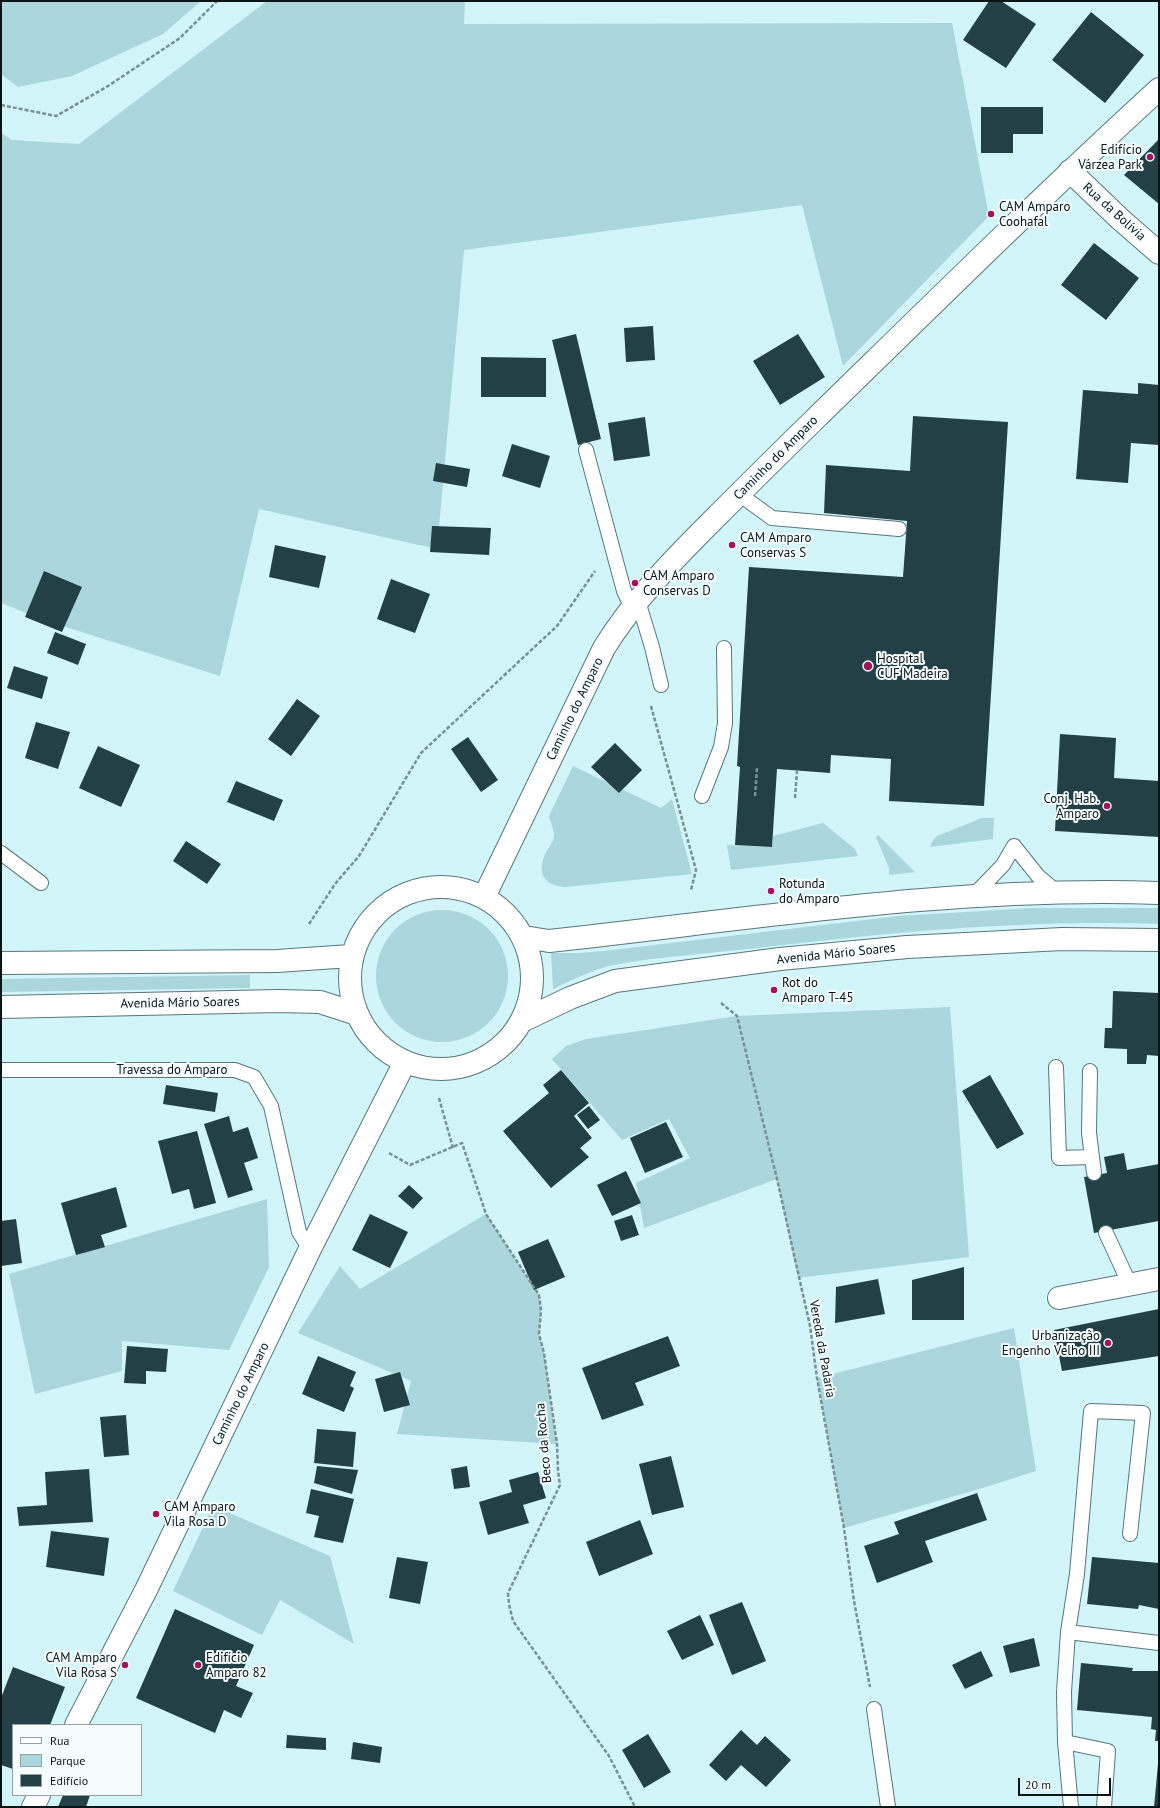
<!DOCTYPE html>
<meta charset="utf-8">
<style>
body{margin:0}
#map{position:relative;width:1160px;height:1808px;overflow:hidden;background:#d2f5fa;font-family:"PT Sans",sans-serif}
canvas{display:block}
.frame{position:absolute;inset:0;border:2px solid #091517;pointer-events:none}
.legend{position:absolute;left:12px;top:1724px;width:130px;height:72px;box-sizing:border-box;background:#f5fcfd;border:1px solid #97a0a1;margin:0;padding:5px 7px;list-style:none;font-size:12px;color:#091517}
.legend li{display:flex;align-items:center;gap:8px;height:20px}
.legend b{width:20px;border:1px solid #97a0a1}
.scale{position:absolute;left:1018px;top:1778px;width:93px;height:18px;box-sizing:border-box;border:2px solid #091517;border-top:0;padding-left:5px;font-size:12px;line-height:14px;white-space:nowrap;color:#091517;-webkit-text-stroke:3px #f5fcfd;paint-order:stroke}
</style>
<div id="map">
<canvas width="1160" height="1808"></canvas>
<div class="frame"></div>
<ul class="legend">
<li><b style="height:5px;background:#fff"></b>Rua</li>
<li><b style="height:11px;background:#abd6dc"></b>Parque</li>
<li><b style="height:11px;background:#224045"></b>Edifício</li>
</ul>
<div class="scale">20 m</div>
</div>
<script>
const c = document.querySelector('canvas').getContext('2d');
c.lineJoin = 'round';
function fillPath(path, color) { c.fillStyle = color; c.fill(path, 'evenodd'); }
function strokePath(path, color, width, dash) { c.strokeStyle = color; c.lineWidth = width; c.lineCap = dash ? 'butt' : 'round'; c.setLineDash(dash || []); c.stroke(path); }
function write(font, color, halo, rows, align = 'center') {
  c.font = font + ' "PT Sans",sans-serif'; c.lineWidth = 4; c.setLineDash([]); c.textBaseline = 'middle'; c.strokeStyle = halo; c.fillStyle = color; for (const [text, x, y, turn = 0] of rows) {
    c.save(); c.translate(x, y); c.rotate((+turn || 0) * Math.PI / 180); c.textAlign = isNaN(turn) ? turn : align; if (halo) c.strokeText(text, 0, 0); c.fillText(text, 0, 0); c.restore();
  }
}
fillPath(new Path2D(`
 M 1,1 L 201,1 L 163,34 L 72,76 L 18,87 L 1,74 Z
 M 267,1 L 465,1 L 464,24 L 952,23 L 989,216 L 843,366 L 802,205 L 464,250 L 437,549 L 259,509 L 220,676 L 41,619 L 1,603 L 1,133 L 12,140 L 79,144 Z
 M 573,766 L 661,808 L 672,799 L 692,874 L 566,887 C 544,886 537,874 545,854 C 548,849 553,842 554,837 C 555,832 550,821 549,816 Z
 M 982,818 L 994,818 L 993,839 L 930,847 L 933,840 L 937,836 Z
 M 823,823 L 855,849 L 858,856 L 731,870 L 727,845 L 772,847 L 773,836 Z
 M 878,835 L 915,872 L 889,875 L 889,868 L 876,837 Z
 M 1031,908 L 1159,908 L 1159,924 C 1021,919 884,933 748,949 C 703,954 657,957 613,965 C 592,970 572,980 553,989 L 551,953 L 580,953 L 612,950 L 898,916 Z
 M376 976a66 66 0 1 1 132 0a66 66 0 1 1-132 0Z
 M 250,975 L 250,988 L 1,992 L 1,979 Z
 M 950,1007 L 969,1257 L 798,1278 L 777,1179 L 644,1228 L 636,1183 L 690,1158 L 669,1119 L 622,1140 L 552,1059 L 566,1046 L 586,1039 L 737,1016 Z
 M 267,1199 L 269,1267 L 229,1350 L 122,1341 L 122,1371 L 35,1394 L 9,1274 Z
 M 486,1214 L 539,1295 L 541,1311 L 539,1334 L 544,1353 L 557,1444 L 397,1434 L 411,1381 L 298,1333 L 340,1266 L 360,1289 Z
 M 1014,1328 L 1036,1471 L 986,1487 L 844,1528 L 817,1378 Z
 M 213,1506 L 330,1556 L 354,1644 L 280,1600 L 262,1635 L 173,1591 Z`), '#abd6dc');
fillPath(new Path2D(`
 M 989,1 L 1001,1 L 1036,24 L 1006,68 L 963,40 Z
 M 1091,12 L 1144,55 L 1105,103 L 1052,60 Z
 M 981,107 L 1043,107 L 1043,134 L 1013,134 L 1013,153 L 981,153 Z
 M 1159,139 L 1159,204 L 1124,175 Z
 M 1094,243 L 1139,278 L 1106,320 L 1061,285 Z
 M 653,326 L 655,360 L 626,362 L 624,328 Z
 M 576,334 L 601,439 L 578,445 L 552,340 Z
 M 798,334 L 825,377 L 780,405 L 753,361 Z
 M 481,357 L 546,358 L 546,397 L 481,397 Z
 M 1138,383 L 1159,385 L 1159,445 L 1131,443 L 1128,483 L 1076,479 L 1083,390 L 1138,394 Z
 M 913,416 L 1008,422 L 984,806 L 889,801 L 891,759 L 831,755 L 830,773 L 777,769 L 772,847 L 735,845 L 740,767 L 737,766 L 749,567 L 903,577 L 907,521 L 824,513 L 826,465 L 910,471 Z
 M 645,417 L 650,456 L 614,461 L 608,423 Z
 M 512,444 L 550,456 L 540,488 L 502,476 Z
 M 436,463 L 470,469 L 467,487 L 433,481 Z
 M 432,526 L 491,528 L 489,555 L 430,552 Z
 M 275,545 L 326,556 L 319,588 L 269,577 Z
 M 44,571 L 82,587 L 62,632 L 25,617 Z
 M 391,579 L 430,594 L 415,633 L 377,619 Z
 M 55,632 L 86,644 L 78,665 L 47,653 Z
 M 14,666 L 48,677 L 42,699 L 7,688 Z
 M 297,699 L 320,716 L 291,756 L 268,739 Z
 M 36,722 L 70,732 L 58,769 L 25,758 Z
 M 1060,734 L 1116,738 L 1114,778 L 1159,781 L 1159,837 L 1055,831 Z
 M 468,737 L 498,780 L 481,792 L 451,749 Z
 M 615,743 L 642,770 L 619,793 L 591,767 Z
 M 98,746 L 140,765 L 121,807 L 79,788 Z
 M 236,781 L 283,800 L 274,821 L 227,802 Z
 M 186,841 L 221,864 L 207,884 L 173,861 Z
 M 1113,991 L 1159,993 L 1159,1056 L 1147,1055 L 1146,1064 L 1127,1064 L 1127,1049 L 1104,1048 L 1105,1028 L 1112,1028 Z
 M 561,1070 L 589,1103 L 574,1116 L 592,1138 L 580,1148 L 589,1157 L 551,1188 L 503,1131 L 549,1093 L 543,1085 Z
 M 990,1075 L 1024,1134 L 997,1149 L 962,1091 Z
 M 166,1085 L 218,1093 L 215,1112 L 163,1104 Z
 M 589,1106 L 600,1120 L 588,1129 L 577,1115 Z
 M 229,1116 L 233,1132 L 248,1127 L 258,1158 L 244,1163 L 253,1190 L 228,1198 L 204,1124 Z
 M 666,1122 L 683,1157 L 645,1173 L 630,1138 Z
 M 197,1131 L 216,1203 L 194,1209 L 189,1189 L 172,1194 L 158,1141 Z
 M 1124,1153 L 1127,1170 L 1159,1164 L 1159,1221 L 1094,1233 L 1084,1177 L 1107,1173 L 1104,1157 Z
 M 626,1171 L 641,1203 L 612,1216 L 597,1185 Z
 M 409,1185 L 423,1198 L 413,1209 L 398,1196 Z
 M 116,1187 L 127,1227 L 101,1235 L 105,1247 L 76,1255 L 61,1203 Z
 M 370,1214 L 408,1232 L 390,1268 L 352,1250 Z
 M 632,1215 L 639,1235 L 621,1241 L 614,1221 Z
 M 16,1219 L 22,1263 L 1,1266 L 1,1221 Z
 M 548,1239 L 565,1277 L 534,1290 L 518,1252 Z
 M 964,1267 L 964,1320 L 912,1320 L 912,1280 Z
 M 878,1279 L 885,1314 L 835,1323 L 836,1287 Z
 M 1159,1309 L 1159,1356 L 1062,1371 L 1054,1330 Z
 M 668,1336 L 680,1366 L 635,1383 L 644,1405 L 602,1420 L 582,1368 Z
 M 127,1346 L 168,1349 L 166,1372 L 146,1371 L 146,1384 L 124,1383 Z
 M 318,1356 L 356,1372 L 350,1386 L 354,1388 L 344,1412 L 302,1394 Z
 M 400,1372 L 410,1405 L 384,1412 L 375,1379 Z
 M 126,1415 L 129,1455 L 104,1457 L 100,1417 Z
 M 317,1429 L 356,1432 L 353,1467 L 314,1463 Z
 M 671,1456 L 684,1507 L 652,1515 L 639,1464 Z
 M 317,1466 L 358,1470 L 352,1494 L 314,1483 Z
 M 467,1466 L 470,1487 L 454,1489 L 451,1469 Z
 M 89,1469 L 93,1522 L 19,1526 L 17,1507 L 47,1505 L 45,1472 Z
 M 538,1472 L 546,1498 L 523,1505 L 529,1523 L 488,1535 L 479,1502 L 512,1492 L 509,1480 Z
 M 311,1489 L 354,1499 L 343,1543 L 314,1537 L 319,1516 L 306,1513 Z
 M 977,1493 L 987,1520 L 925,1541 L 933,1562 L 877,1583 L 864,1546 L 899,1534 L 894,1522 Z
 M 640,1520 L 653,1554 L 599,1576 L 586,1542 Z
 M 51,1531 L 109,1538 L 104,1576 L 46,1567 Z
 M 397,1557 L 428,1562 L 420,1604 L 389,1598 Z
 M 1092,1557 L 1159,1563 L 1159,1609 L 1139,1605 L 1138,1609 L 1087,1604 Z
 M 742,1602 L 766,1661 L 732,1675 L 709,1615 Z
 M 175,1609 L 254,1645 L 236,1686 L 253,1693 L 241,1718 L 224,1710 L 215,1733 L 136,1698 Z
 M 700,1615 L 714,1645 L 682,1660 L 667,1631 Z
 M 1034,1638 L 1040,1666 L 1010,1673 L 1003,1646 Z
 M 981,1651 L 993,1676 L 965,1689 L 952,1665 Z
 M 1081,1663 L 1133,1668 L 1132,1671 L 1159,1671 L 1159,1741 L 1155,1741 L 1156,1730 L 1151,1729 L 1152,1717 L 1077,1710 Z
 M 13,1667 L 65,1687 L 50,1725 L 13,1725 L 13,1769 L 1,1765 L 1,1698 Z
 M 741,1730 L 757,1745 L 765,1736 L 791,1760 L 766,1787 L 741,1765 L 726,1781 L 709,1765 Z
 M 648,1734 L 671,1772 L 644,1788 L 622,1750 Z
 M 287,1735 L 326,1738 L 326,1750 L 286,1748 Z
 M 353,1742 L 382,1747 L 380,1763 L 351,1759 Z
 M 1158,1764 L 1159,1807 L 1154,1807 Z
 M 63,1795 L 90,1795 L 86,1807 L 58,1807 Z`), '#224045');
const lane = new Path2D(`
 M 586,450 L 624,591 L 632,608
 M 739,494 L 772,518 L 899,529
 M 638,601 L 652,647 L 661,685
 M 702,796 L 721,747 L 725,723 L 724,648
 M 1,853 L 41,883
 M 973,896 L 1003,865 L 1014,846 L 1038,876 L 1058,893
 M 1056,1067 L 1059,1158 L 1092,1157
 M 1,1070 L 235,1070 L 254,1077 L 271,1106 L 299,1232 L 310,1249
 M 1090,1071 L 1089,1133 L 1094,1173
 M 1106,1233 L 1130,1285
 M 1068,1632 L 1159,1643
 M 874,1709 L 888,1807
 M 1065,1742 L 1108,1751 L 1104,1807
 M 1071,1807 L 1065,1742 L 1064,1692 L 1068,1632 L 1077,1574 L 1091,1411 L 1143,1413 L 1130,1534`);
const street = new Path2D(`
 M 1070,171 L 1120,219 L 1159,253
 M 1059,1298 L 1159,1279`);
const secondary = new Path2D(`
 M350 978a91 91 0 1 1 182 0a91 91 0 1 1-182 0Z
 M 484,897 L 604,648 C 633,601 673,560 712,521 C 745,488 779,454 813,421 C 928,309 1041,197 1159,89
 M 524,937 L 549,941 C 752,919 954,886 1159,893
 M 1,963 L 277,961 L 351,956
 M 1,1007 L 278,1001 L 320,1002 L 357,1014
 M 522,1021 L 570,998 L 615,981 L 780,959 L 907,947 L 1062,939 L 1159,940
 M 76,1725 L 146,1590 L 310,1249 L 405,1062
 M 33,1807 L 39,1795`);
strokePath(lane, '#57767b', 16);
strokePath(street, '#57767b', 24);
strokePath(secondary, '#57767b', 24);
strokePath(new Path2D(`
 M 1,105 L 56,116 L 108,86 L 180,38 L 217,1
 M 651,706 L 696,870 L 691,890
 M 755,796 L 757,768
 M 795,798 L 797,771
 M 309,924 L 335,884 L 359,856 L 421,753 L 557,626 L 595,571
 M 721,1003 L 737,1016 L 777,1179 L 810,1326 L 817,1378 L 844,1528 L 854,1601 L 870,1687
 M 439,1098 L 453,1148
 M 389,1153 L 410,1165 L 462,1143 L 486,1214 L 539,1295 L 541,1311 L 539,1334 L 544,1353 L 557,1444 L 558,1471 L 560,1485 L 508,1593 L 509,1604 L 513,1621 L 609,1756 L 635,1807`), '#789094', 2.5, [4, 2]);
strokePath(lane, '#fff', 14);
strokePath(street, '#fff', 22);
strokePath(secondary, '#fff', 22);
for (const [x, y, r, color] of [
 [1150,157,4,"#a1145c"],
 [991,214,4,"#a1145c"],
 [732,545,4,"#a1145c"],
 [635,583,4,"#a1145c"],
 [868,666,5,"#a1145c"],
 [1107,806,4,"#a1145c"],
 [771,891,4,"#a1145c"],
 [774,990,4,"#a1145c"],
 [1108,1343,4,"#a1145c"],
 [156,1514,4,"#a1145c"],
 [125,1665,4,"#a1145c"],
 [198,1665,4,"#a1145c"]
]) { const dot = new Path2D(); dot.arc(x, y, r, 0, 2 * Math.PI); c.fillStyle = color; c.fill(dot); strokePath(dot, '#f5fcfd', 1.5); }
write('13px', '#091517', '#f5fcfd', [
 ["Edifício",1142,150,"right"],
 ["Várzea Park",1142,165,"right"],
 ["CAM Amparo",999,207],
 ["Coohafal",999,222],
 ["CAM Amparo",740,538],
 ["Conservas S",740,553],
 ["CAM Amparo",643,576],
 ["Conservas D",643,591],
 ["Hospital",877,659],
 ["CUF Madeira",877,674],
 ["Conj. Hab.",1099,799,"right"],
 ["Amparo",1099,814,"right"],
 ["Rotunda",779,884],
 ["do Amparo",779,899],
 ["Rot do",782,983],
 ["Amparo T-45",782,998],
 ["Urbanização",1100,1336,"right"],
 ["Engenho Velho III",1100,1351,"right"],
 ["CAM Amparo",164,1507],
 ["Vila Rosa D",164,1522],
 ["CAM Amparo",117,1658,"right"],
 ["Vila Rosa S",117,1673,"right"],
 ["Edifício",206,1658],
 ["Amparo 82",206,1673]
], 'left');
write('13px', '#091517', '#f5fcfd', [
 ["Rua da Bolívia",1114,212,42],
 ["Caminho do Amparo",776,458,-45],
 ["Caminho do Amparo",575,709,-64],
 ["Avenida Mário Soares",836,954,-6],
 ["Avenida Mário Soares",180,1003,-1],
 ["Travessa do Amparo",172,1070],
 ["Vereda da Padaria",822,1349,80],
 ["Caminho do Amparo",241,1394,-64],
 ["Beco da Rocha",544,1443,-95]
]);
</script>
